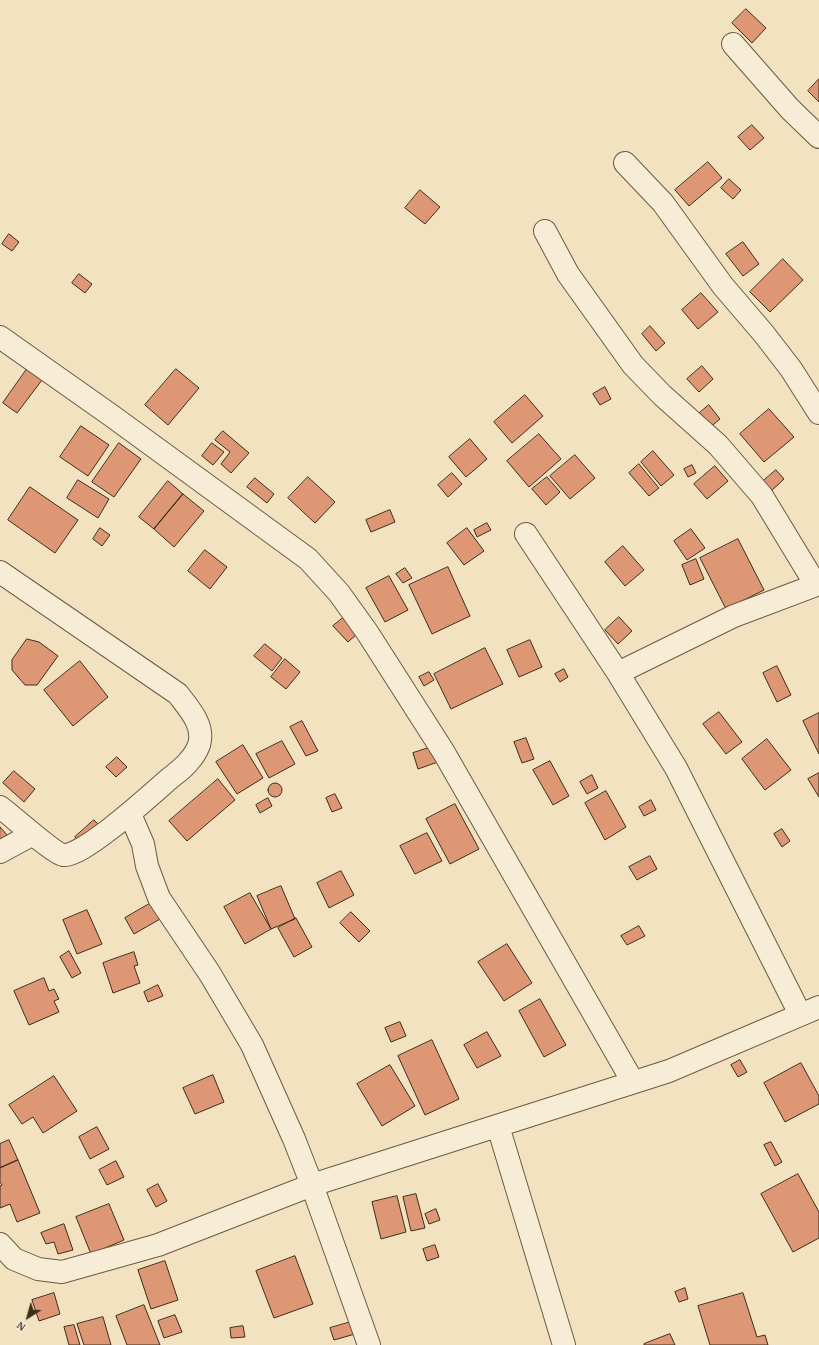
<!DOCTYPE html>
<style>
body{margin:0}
#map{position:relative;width:819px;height:1345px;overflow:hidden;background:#f3e2c0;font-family:"Gentium Book Plus",serif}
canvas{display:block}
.north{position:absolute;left:8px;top:1297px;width:40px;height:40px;-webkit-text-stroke:3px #f7ecd6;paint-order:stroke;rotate:217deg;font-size:11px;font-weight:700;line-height:16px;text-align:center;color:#3c2d1a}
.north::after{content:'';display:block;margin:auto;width:14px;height:18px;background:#3c2d1a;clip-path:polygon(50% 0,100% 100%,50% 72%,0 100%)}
</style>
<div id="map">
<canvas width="819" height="1345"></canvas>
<div class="north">N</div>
</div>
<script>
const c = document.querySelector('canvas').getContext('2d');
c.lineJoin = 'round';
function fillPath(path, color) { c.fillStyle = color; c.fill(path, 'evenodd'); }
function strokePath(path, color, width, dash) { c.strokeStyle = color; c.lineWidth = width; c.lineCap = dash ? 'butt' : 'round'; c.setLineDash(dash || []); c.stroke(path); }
const building = new Path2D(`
 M 746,9 L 766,28 L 752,43 L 732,23 Z
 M 819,79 L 819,102 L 808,91 Z
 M 752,125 L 764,138 L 750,150 L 738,137 Z
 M 708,162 L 722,178 L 689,206 L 675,190 Z
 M 729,179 L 741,190 L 733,199 L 721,188 Z
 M 420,190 L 440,207 L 425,224 L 405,208 Z
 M 9,234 L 19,242 L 12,251 L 2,244 Z
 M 743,242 L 759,264 L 743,276 L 726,254 Z
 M 783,259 L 803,280 L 770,312 L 750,292 Z
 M 79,274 L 92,284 L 85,293 L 72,283 Z
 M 701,293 L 718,312 L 698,329 L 682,310 Z
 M 650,326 L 665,343 L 656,351 L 642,334 Z
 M 702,366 L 713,379 L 699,392 L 687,379 Z
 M 27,369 L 42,380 L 17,413 L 3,403 Z
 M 176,369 L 199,388 L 168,425 L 145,405 Z
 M 605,387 L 611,399 L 600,405 L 593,394 Z
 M 525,395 L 543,416 L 512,443 L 494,422 Z
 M 709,405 L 720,419 L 708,429 L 696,416 Z
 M 769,409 L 794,437 L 764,462 L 740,434 Z
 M 81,426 L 109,445 L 88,476 L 60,457 Z
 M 223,431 L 249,453 L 231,473 L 221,464 L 230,452 L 215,440 Z
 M 539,434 L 561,459 L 529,487 L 507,461 Z
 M 470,439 L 487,459 L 466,477 L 449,457 Z
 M 119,443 L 141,459 L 114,497 L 92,482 Z
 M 212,443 L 224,452 L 213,465 L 202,456 Z
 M 653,451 L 674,475 L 661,486 L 641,462 Z
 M 575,455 L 595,478 L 570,499 L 550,476 Z
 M 639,464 L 659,488 L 649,496 L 629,473 Z
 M 692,465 L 696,473 L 688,477 L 684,469 Z
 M 715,466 L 728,481 L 707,499 L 694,484 Z
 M 776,470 L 784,479 L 769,493 L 761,483 Z
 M 452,473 L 462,484 L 448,497 L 438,485 Z
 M 308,477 L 335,502 L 315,523 L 288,498 Z
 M 547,477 L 560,492 L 546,505 L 532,489 Z
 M 255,478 L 274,494 L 267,503 L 247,487 Z
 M 78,480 L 109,499 L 98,518 L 67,498 Z
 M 168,481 L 183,494 L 154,529 L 139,517 Z
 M 30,487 L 78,520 L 55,553 L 8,520 Z
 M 183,494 L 204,511 L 174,547 L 154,529 Z
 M 390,510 L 395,522 L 371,532 L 366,520 Z
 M 487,523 L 491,530 L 477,537 L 474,530 Z
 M 100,528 L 110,535 L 102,546 L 93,539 Z
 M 467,528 L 484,551 L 464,565 L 447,543 Z
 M 691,529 L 705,548 L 687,560 L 674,541 Z
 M 738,539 L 764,590 L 726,609 L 700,558 Z
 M 623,546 L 644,570 L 625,586 L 605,562 Z
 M 205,550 L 227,567 L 210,589 L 188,571 Z
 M 696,559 L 704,579 L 690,585 L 682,565 Z
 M 448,567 L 470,616 L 432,634 L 409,585 Z
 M 405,568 L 412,578 L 403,583 L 396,574 Z
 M 389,576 L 408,610 L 385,622 L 366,588 Z
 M 619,617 L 632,631 L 618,644 L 605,630 Z
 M 343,618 L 357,634 L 348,642 L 333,626 Z
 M 27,639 L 39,642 L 58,656 L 37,685 L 25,685 L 12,670 L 12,660 Z
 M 530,640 L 542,667 L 519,677 L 507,650 Z
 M 265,644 L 282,658 L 272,671 L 254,656 Z
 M 485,648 L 503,684 L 451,709 L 434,674 Z
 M 285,659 L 300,672 L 286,689 L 271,677 Z
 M 80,661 L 108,697 L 73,726 L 44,690 Z
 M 777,666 L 791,695 L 777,702 L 763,673 Z
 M 564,669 L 568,677 L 560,682 L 555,674 Z
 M 429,672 L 434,680 L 424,686 L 419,677 Z
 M 719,712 L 742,742 L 726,754 L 703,724 Z
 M 819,713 L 819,754 L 803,721 Z
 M 302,721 L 318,751 L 306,756 L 290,727 Z
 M 526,738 L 534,759 L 522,763 L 514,742 Z
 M 767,739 L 791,770 L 765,790 L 742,759 Z
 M 282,741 L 295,764 L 269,778 L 256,754 Z
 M 243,745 L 263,778 L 237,794 L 216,762 Z
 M 432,747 L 438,762 L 418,769 L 413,753 Z
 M 117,757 L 127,767 L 116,777 L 106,767 Z
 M 550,761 L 569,796 L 553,805 L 533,770 Z
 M 14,771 L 35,789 L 24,802 L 3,783 Z
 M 819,773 L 819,797 L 808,779 Z
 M 592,775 L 598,788 L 587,794 L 580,782 Z
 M 218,779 L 235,800 L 187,841 L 169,821 Z
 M268 790a7 7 0 1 1 14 0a7 7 0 1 1-14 0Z
 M 606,791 L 626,827 L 605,840 L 585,803 Z
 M 335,794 L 342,808 L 332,812 L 326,798 Z
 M 268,798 L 272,806 L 260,813 L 256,805 Z
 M 651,800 L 656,810 L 644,816 L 639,807 Z
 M 455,804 L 479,849 L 450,864 L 426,819 Z
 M 94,820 L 101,827 L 82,844 L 75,837 Z
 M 0,827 L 7,835 L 0,840 Z
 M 782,829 L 790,841 L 782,847 L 774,834 Z
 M 427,833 L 442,861 L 415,874 L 400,846 Z
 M 650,856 L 657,869 L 637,880 L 629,867 Z
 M 341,871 L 354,895 L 329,908 L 317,883 Z
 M 281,886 L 295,919 L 271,929 L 257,896 Z
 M 250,893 L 271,929 L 245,944 L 224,907 Z
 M 151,903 L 160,919 L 134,934 L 125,918 Z
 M 87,910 L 102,944 L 77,954 L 63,920 Z
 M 351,912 L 370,931 L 359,942 L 340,923 Z
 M 296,918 L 312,947 L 294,957 L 278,928 Z
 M 639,926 L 645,936 L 627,945 L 621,936 Z
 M 507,944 L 532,983 L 504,1001 L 478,962 Z
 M 69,951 L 81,973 L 72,978 L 60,957 Z
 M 134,952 L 138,965 L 134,966 L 140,983 L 113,993 L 103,963 Z
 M 44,978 L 49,991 L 54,989 L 59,999 L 54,1001 L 59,1012 L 29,1025 L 14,991 Z
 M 158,985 L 163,996 L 148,1002 L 144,992 Z
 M 540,999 L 566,1045 L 544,1057 L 519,1011 Z
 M 400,1022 L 406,1036 L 391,1042 L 385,1028 Z
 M 487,1032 L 501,1056 L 477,1068 L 464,1045 Z
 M 432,1040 L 459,1099 L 425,1115 L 398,1056 Z
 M 740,1060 L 747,1072 L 738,1077 L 731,1065 Z
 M 801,1063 L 819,1096 L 819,1104 L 785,1122 L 764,1083 Z
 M 390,1065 L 415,1106 L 382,1126 L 357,1084 Z
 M 213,1075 L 224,1102 L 195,1114 L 183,1088 Z
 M 54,1076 L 77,1111 L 43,1133 L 33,1117 L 22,1124 L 9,1105 Z
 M 97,1127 L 109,1149 L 90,1159 L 79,1137 Z
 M 9,1140 L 18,1160 L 0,1168 L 0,1144 Z
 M 771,1142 L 782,1162 L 775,1166 L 764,1145 Z
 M 18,1160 L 40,1213 L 17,1222 L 10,1204 L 0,1208 L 0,1186 L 2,1185 L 0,1182 L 0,1168 Z
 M 116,1161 L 124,1177 L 107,1185 L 99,1170 Z
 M 798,1174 L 819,1212 L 819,1238 L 793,1252 L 761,1194 Z
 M 158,1184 L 167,1201 L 156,1207 L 147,1190 Z
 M 416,1194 L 425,1228 L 411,1231 L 403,1197 Z
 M 397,1196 L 406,1232 L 381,1239 L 372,1202 Z
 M 109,1204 L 124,1240 L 91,1254 L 76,1217 Z
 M 436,1209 L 440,1220 L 429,1224 L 425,1214 Z
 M 64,1224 L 73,1250 L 58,1254 L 54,1242 L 46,1244 L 41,1233 Z
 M 435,1245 L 439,1257 L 427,1261 L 423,1249 Z
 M 295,1256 L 313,1304 L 274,1318 L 256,1271 Z
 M 165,1261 L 178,1300 L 151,1309 L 138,1270 Z
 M 685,1288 L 688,1299 L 679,1302 L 675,1292 Z
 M 54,1293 L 60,1314 L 39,1321 L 32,1300 Z
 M 743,1293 L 757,1337 L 765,1335 L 768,1345 L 710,1345 L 698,1306 Z
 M 144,1305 L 160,1345 L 127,1345 L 116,1316 Z
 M 175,1315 L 182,1332 L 164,1338 L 158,1321 Z
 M 103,1317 L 111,1345 L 84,1345 L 77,1324 Z
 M 351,1322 L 355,1334 L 334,1340 L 330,1328 Z
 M 74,1325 L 80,1345 L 69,1345 L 64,1327 Z
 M 243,1326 L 245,1337 L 231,1338 L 230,1328 Z
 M 670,1334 L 675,1345 L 644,1345 L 644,1344 Z`);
fillPath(building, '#de9774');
strokePath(building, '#3c2d1a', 1);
const street = new Path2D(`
 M 733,44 L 790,109 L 819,137
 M 625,163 L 663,203 L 723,286 L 764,334 L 791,369 L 819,413
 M 545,231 L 568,274 L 633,365 L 662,395 L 718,445 L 762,496 L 816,585
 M 0,337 L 112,416 L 308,559 L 339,593 L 367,632 L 443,751 L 633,1082
 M 526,534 L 618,673 L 676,768 L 800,1014
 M 0,572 L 178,694 C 189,709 205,725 199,745 C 197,750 193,757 189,761 C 184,768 175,774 169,779 C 153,793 82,858 63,855 C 53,853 11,815 0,807
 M 618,673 L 734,616 L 819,584
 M 130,814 L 143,844 L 147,866 L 159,898 L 210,974 L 252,1045 L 294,1139 L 312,1185 L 369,1345
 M 0,852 L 33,834
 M 498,1126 L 564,1345
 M 0,1244 L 14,1259 L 38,1269 L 62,1272 L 158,1245 L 312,1185 L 669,1071 L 819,1007`);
strokePath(street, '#6a5a44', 24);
strokePath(street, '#f7ecd6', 22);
</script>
